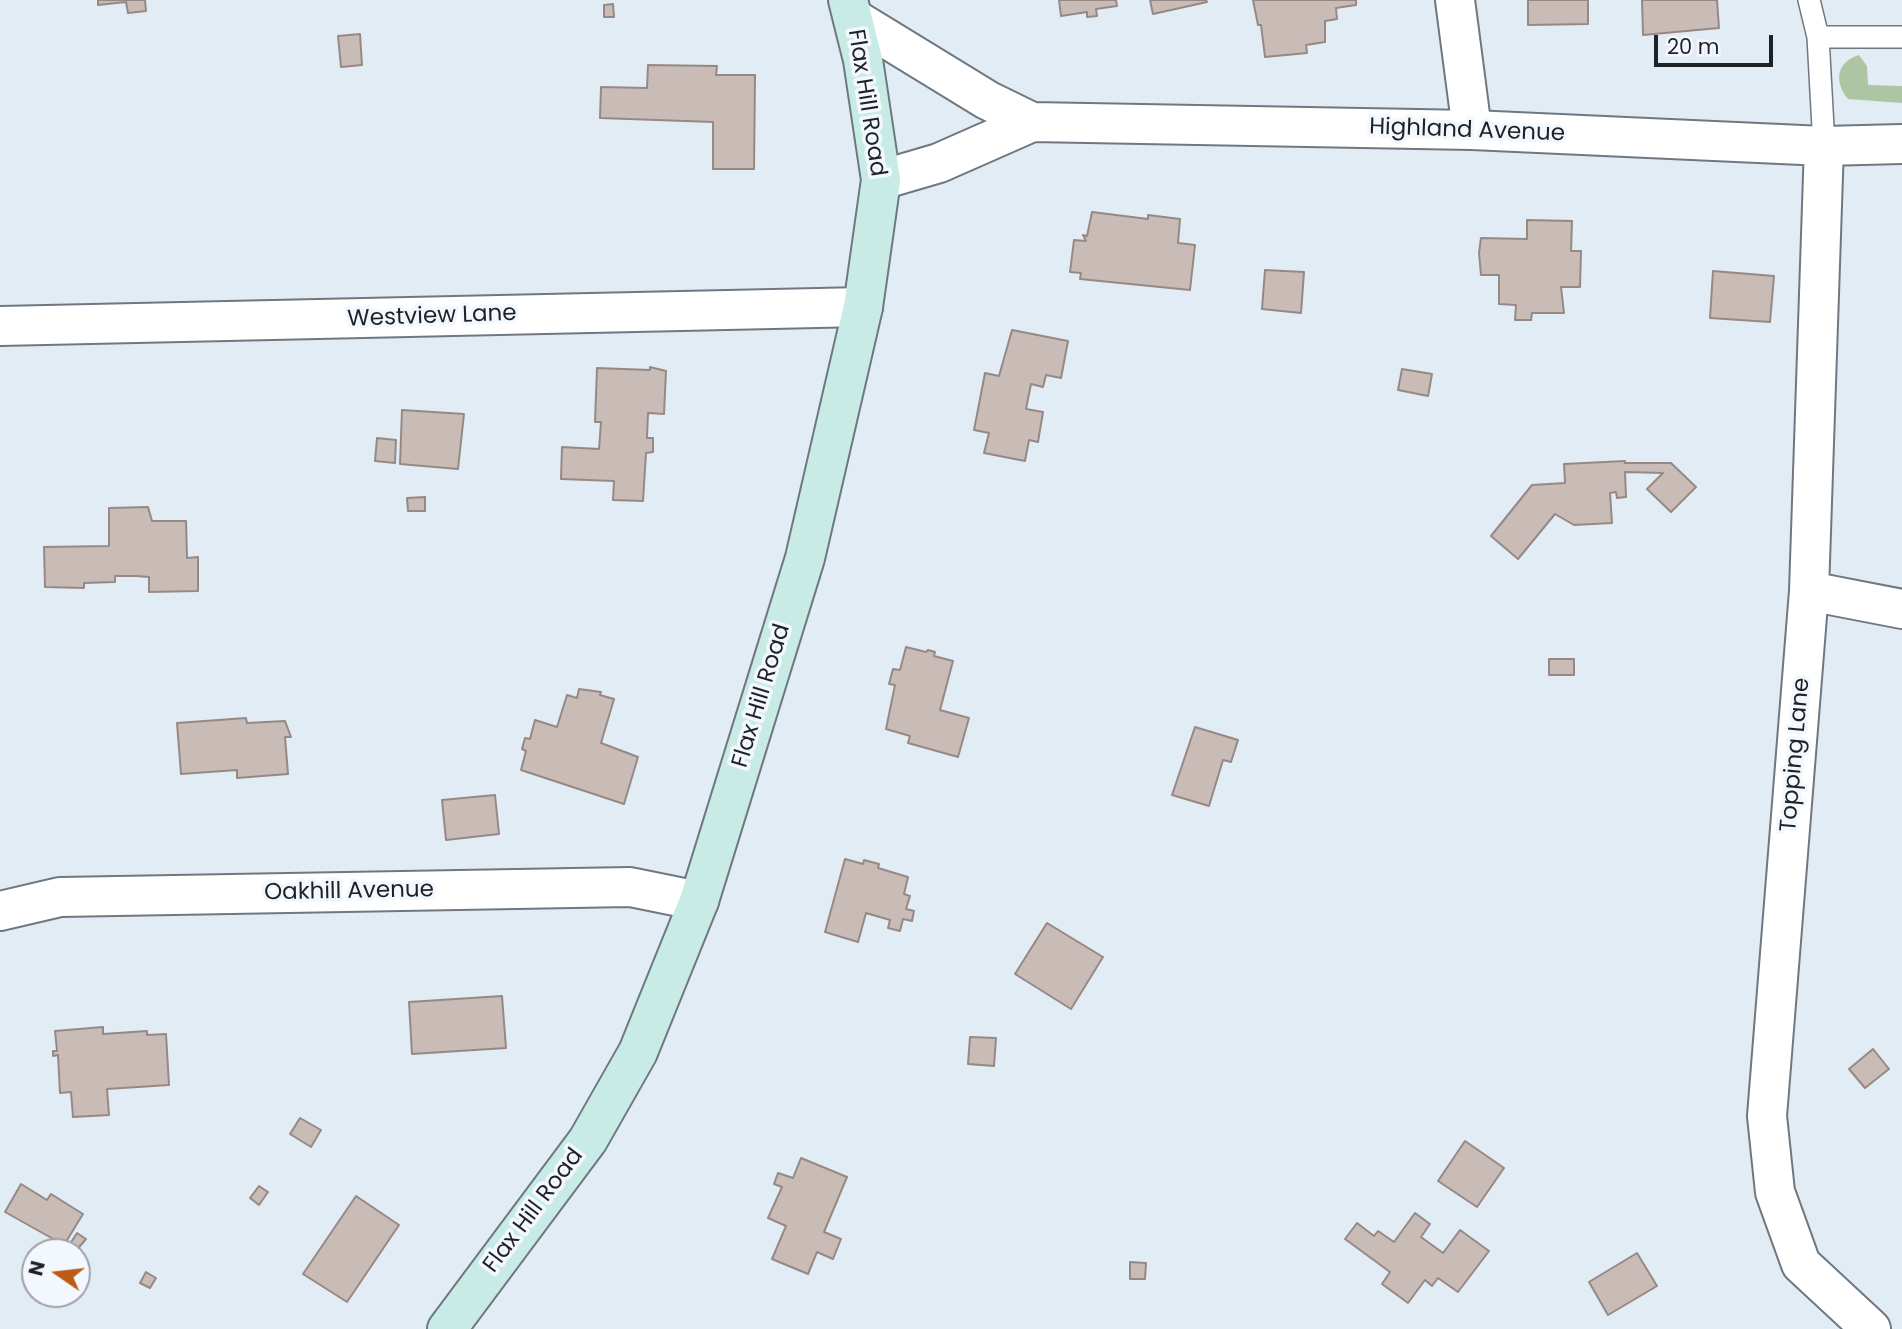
<!DOCTYPE html>
<style>
body{margin:0}
#map{position:relative;width:1902px;height:1329px;overflow:hidden;background:#e2ecf5;font-family:Poppins,sans-serif}
canvas{display:block}
.north{position:absolute;left:21px;top:1238px;width:70px;height:70px;box-sizing:border-box;background:#f3f8fe;border:2px solid #9ea2a7;border-radius:50%;rotate:284deg;font-size:19px;font-weight:700;line-height:28px;text-align:center;color:#1e2225}
.north::after{content:'';display:block;margin:auto;width:24px;height:32px;background:#bb5b16;clip-path:polygon(50% 0,100% 100%,50% 72%,0 100%)}
.scale{position:absolute;left:1654px;top:35px;width:119px;height:32px;box-sizing:border-box;border:4px solid #1e2225;border-top:0;padding-left:9px;font-size:21px;line-height:24px;white-space:nowrap;color:#1e2225;-webkit-text-stroke:5px #f3f8fe;paint-order:stroke}
</style>
<div id="map">
<canvas width="1902" height="1329"></canvas>
<div class="north">N</div>
<div class="scale">20 m</div>
</div>
<script>
const c = document.querySelector('canvas').getContext('2d');
c.lineJoin = 'round';
function fillPath(path, color) { c.fillStyle = color; c.fill(path, 'evenodd'); }
function strokePath(path, color, width, dash) { c.strokeStyle = color; c.lineWidth = width; c.lineCap = dash ? 'butt' : 'round'; c.setLineDash(dash || []); c.stroke(path); }
function write(font, color, halo, rows, align = 'center') {
  c.font = font + ' Poppins,sans-serif'; c.lineWidth = 7; c.setLineDash([]); c.textBaseline = 'middle'; c.strokeStyle = halo; c.fillStyle = color; for (const [text, x, y, turn = 0] of rows) {
    c.save(); c.translate(x, y); c.rotate((+turn || 0) * Math.PI / 180); c.textAlign = isNaN(turn) ? turn : align; if (halo) c.strokeText(text, 0, 0); c.fillText(text, 0, 0); c.restore();
  }
}
fillPath(new Path2D(`
 M 1859,55 L 1867,66 L 1868,85 L 1902,86 L 1902,103 L 1848,99 C 1834,82 1836,62 1859,55 Z`), '#aec5a4');
const building = new Path2D(`
 M 98,0 L 145,0 L 146,11 L 128,13 L 126,2 L 98,5 Z
 M 1059,0 L 1116,0 L 1117,6 L 1096,9 L 1097,16 L 1087,17 L 1087,12 L 1061,16 Z
 M 1150,0 L 1206,0 L 1207,2 L 1153,14 Z
 M 1253,0 L 1356,0 L 1356,5 L 1336,8 L 1337,19 L 1325,21 L 1325,42 L 1306,45 L 1307,53 L 1265,57 L 1261,25 L 1258,25 Z
 M 1528,0 L 1588,0 L 1588,24 L 1528,25 Z
 M 1642,0 L 1717,0 L 1719,28 L 1643,35 Z
 M 613,4 L 614,17 L 604,17 L 604,5 Z
 M 360,34 L 362,65 L 341,67 L 338,36 Z
 M 648,65 L 717,66 L 716,75 L 755,75 L 754,169 L 713,169 L 713,122 L 600,118 L 601,87 L 647,88 Z
 M 1092,212 L 1148,219 L 1148,215 L 1180,219 L 1178,243 L 1195,245 L 1190,290 L 1080,279 L 1081,273 L 1070,272 L 1074,240 L 1086,241 L 1083,235 L 1087,236 Z
 M 1527,220 L 1572,221 L 1571,251 L 1581,251 L 1580,287 L 1561,287 L 1564,313 L 1532,313 L 1531,320 L 1515,320 L 1516,305 L 1499,304 L 1499,275 L 1481,275 L 1479,253 L 1481,238 L 1527,239 Z
 M 1265,270 L 1304,272 L 1301,313 L 1262,309 Z
 M 1713,271 L 1774,276 L 1770,322 L 1710,318 Z
 M 1012,330 L 1068,341 L 1061,378 L 1046,375 L 1043,387 L 1031,384 L 1026,409 L 1043,412 L 1038,442 L 1029,440 L 1025,461 L 984,453 L 989,433 L 974,430 L 985,373 L 999,376 Z
 M 650,367 L 666,371 L 664,414 L 648,413 L 647,438 L 653,438 L 653,452 L 646,453 L 643,501 L 613,500 L 614,481 L 561,479 L 562,447 L 599,449 L 601,422 L 595,422 L 597,368 L 650,370 Z
 M 1402,369 L 1432,374 L 1428,396 L 1398,390 Z
 M 402,410 L 464,414 L 458,469 L 400,464 Z
 M 377,438 L 396,440 L 395,463 L 375,461 Z
 M 1625,461 L 1625,463 L 1671,463 L 1696,487 L 1671,512 L 1647,489 L 1663,473 L 1625,472 L 1626,497 L 1617,498 L 1616,492 L 1610,493 L 1612,523 L 1574,525 L 1555,514 L 1518,559 L 1491,536 L 1532,485 L 1565,483 L 1564,464 Z
 M 425,497 L 425,511 L 408,511 L 407,498 Z
 M 148,507 L 152,521 L 186,521 L 187,558 L 198,557 L 198,591 L 149,592 L 149,577 L 136,576 L 115,576 L 115,582 L 84,583 L 84,588 L 45,587 L 44,547 L 109,546 L 109,508 Z
 M 906,647 L 926,652 L 928,650 L 935,652 L 934,656 L 953,661 L 940,710 L 969,718 L 958,757 L 908,743 L 910,736 L 886,729 L 895,685 L 889,684 L 893,669 L 900,670 Z
 M 1549,659 L 1574,659 L 1574,675 L 1549,675 Z
 M 579,689 L 601,692 L 600,695 L 614,699 L 601,743 L 638,757 L 624,804 L 521,770 L 526,751 L 522,749 L 525,738 L 530,739 L 535,720 L 557,727 L 567,695 L 577,698 Z
 M 246,718 L 247,723 L 285,721 L 291,737 L 285,737 L 288,774 L 237,778 L 237,770 L 181,774 L 177,723 Z
 M 1195,727 L 1238,740 L 1231,762 L 1223,760 L 1209,806 L 1172,795 Z
 M 495,795 L 499,834 L 446,840 L 442,800 Z
 M 845,859 L 863,864 L 864,860 L 879,864 L 878,868 L 908,877 L 904,894 L 910,896 L 906,909 L 914,911 L 912,921 L 903,919 L 900,931 L 888,928 L 890,920 L 866,913 L 858,942 L 825,932 Z
 M 1047,923 L 1103,957 L 1071,1009 L 1015,974 Z
 M 502,996 L 506,1048 L 412,1054 L 409,1002 Z
 M 103,1027 L 103,1034 L 147,1031 L 147,1035 L 166,1034 L 169,1085 L 107,1089 L 109,1115 L 73,1117 L 71,1092 L 60,1093 L 58,1055 L 53,1056 L 53,1051 L 57,1051 L 55,1031 Z
 M 970,1037 L 996,1038 L 994,1066 L 968,1064 Z
 M 1873,1049 L 1889,1069 L 1865,1088 L 1849,1069 Z
 M 300,1118 L 321,1130 L 311,1147 L 290,1134 Z
 M 1465,1141 L 1504,1168 L 1477,1207 L 1438,1181 Z
 M 801,1158 L 847,1177 L 824,1232 L 841,1239 L 833,1259 L 817,1252 L 808,1274 L 772,1259 L 786,1226 L 768,1218 L 782,1187 L 774,1184 L 778,1173 L 793,1178 Z
 M 21,1184 L 47,1200 L 51,1194 L 83,1214 L 64,1245 L 5,1212 Z
 M 259,1186 L 268,1192 L 259,1205 L 250,1198 Z
 M 356,1196 L 399,1225 L 347,1302 L 303,1274 Z
 M 1415,1213 L 1430,1224 L 1421,1237 L 1443,1253 L 1460,1230 L 1489,1251 L 1458,1292 L 1438,1278 L 1432,1286 L 1425,1280 L 1408,1303 L 1382,1284 L 1390,1272 L 1345,1239 L 1357,1223 L 1374,1236 L 1378,1231 L 1394,1242 Z
 M 77,1233 L 86,1239 L 75,1252 L 68,1247 Z
 M 1637,1253 L 1657,1286 L 1608,1315 L 1589,1282 Z
 M 1130,1262 L 1146,1263 L 1145,1279 L 1130,1279 Z
 M 146,1272 L 156,1278 L 150,1288 L 140,1283 Z`);
fillPath(building, '#c9bcb7');
strokePath(building, '#968985', 2);
const service = new Path2D(`
 M 1809,0 L 1818,37 L 1824,146
 M 1818,37 L 1902,37`);
const minor = new Path2D(`
 M 1455,0 L 1472,130
 M 1824,146 L 1809,591 L 1767,1116 L 1775,1192 L 1801,1264 L 1871,1329
 M 0,326 L 863,307
 M 1809,591 L 1902,609
 M 0,911 L 60,897 L 630,887 L 699,901`);
const tertiary = new Path2D(`
 M 853,18 L 987,100 L 1032,122
 M 881,180 L 939,163 L 1032,122 L 1472,130 L 1824,146 L 1902,144`);
const secondary = new Path2D(`
 M 447,1329 L 588,1140 L 638,1052 L 699,901 L 805,558 L 863,307 L 881,180 L 863,60 L 848,0`);
strokePath(service, '#6f7880', 24);
strokePath(minor, '#6f7880', 42);
strokePath(tertiary, '#6f7880', 42);
strokePath(secondary, '#6f7880', 42);
strokePath(service, '#fff', 21);
strokePath(minor, '#fff', 38);
strokePath(tertiary, '#fff', 38);
strokePath(secondary, '#c9ebe6', 38);
write('23px', '#1e2225', '#f3f8fe', [
 ["Flax Hill Road",866,103,81],
 ["Highland Avenue",1467,131,2],
 ["Westview Lane",432,317,-2],
 ["Flax Hill Road",762,696,-73],
 ["Topping Lane",1796,755,-85],
 ["Oakhill Avenue",349,892,-1],
 ["Flax Hill Road",534,1211,-53]
]);
</script>
